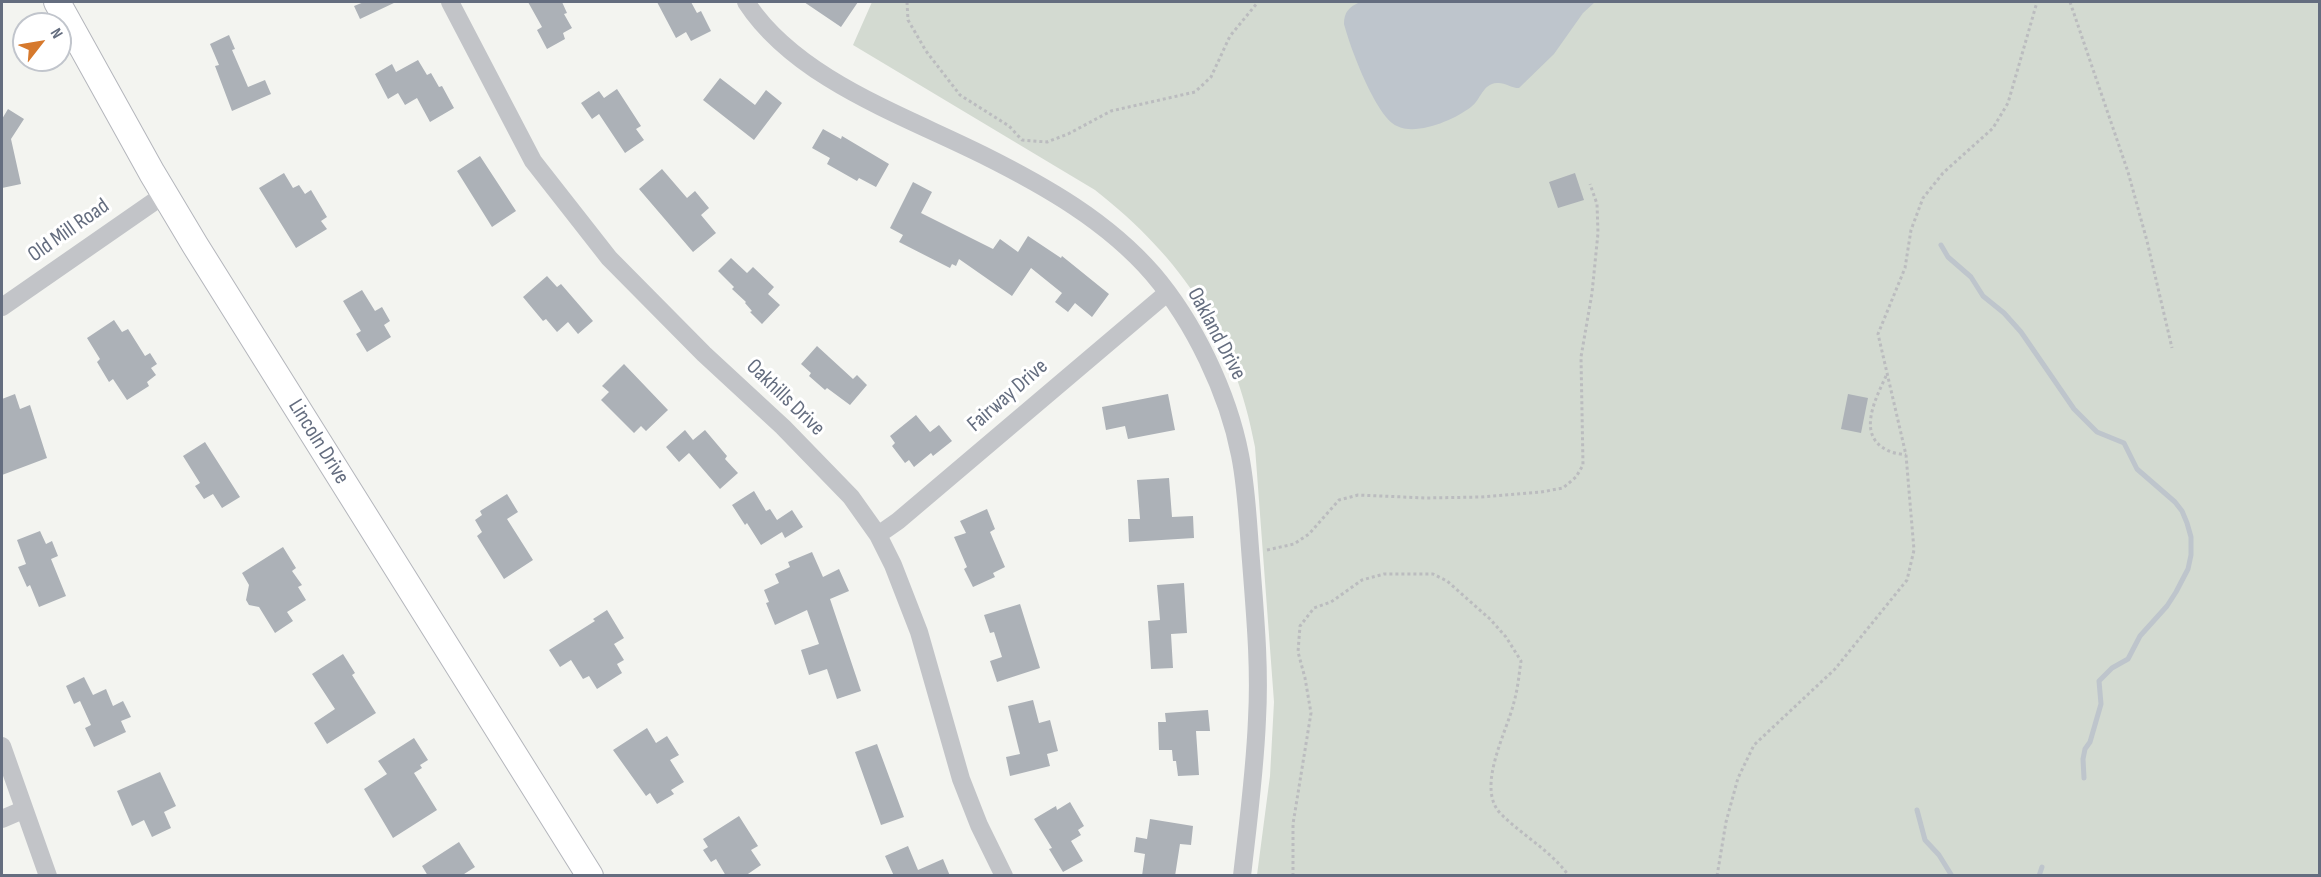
<!DOCTYPE html>
<style>
body{margin:0}
#map{position:relative;width:2321px;height:877px;overflow:hidden;background:#f3f4f0;font-family:"Sofia Sans Condensed",sans-serif}
canvas{display:block}
.frame{position:absolute;inset:0;border:3px solid #646d7f;pointer-events:none}
.north{position:absolute;left:12px;top:12px;width:60px;height:60px;box-sizing:border-box;background:#fff;border:2px solid #c1c5cc;border-radius:50%;rotate:59deg;font-size:16px;font-weight:700;line-height:24px;text-align:center;color:#646d7f}
.north::after{content:'';display:block;margin:auto;width:21px;height:27px;background:#d6792d;clip-path:polygon(50% 0,100% 100%,50% 72%,0 100%)}
</style>
<div id="map">
<canvas width="2321" height="877"></canvas>
<div class="frame"></div>
<div class="north">N</div>
</div>
<script>
const c = document.querySelector('canvas').getContext('2d');
c.lineJoin = 'round';
function fillPath(path, color) { c.fillStyle = color; c.fill(path, 'evenodd'); }
function strokePath(path, color, width, dash) { c.strokeStyle = color; c.lineWidth = width; c.lineCap = dash ? 'butt' : 'round'; c.setLineDash(dash || []); c.stroke(path); }
function write(font, color, halo, rows, align = 'center') {
  c.font = font + ' "Sofia Sans Condensed",sans-serif'; c.lineWidth = 6; c.setLineDash([]); c.textBaseline = 'middle'; c.strokeStyle = halo; c.fillStyle = color; for (const [text, x, y, turn = 0] of rows) {
    c.save(); c.translate(x, y); c.rotate((+turn || 0) * Math.PI / 180); c.textAlign = isNaN(turn) ? turn : align; if (halo) c.strokeText(text, 0, 0); c.fillText(text, 0, 0); c.restore();
  }
}
fillPath(new Path2D(`
 M 872,2 L 2319,2 L 2319,875 L 1257,875 L 1270,776 L 1274,702 L 1255,447 C 1235,337 1182,258 1095,190 L 853,45 Z`), '#d3dad1');
fillPath(new Path2D(`
 M 1360,2 L 1595,2 L 1583,13 L 1554,54 L 1519,88 C 1511,88 1504,82 1497,83 C 1482,84 1481,100 1471,107 C 1454,120 1417,136 1397,126 C 1376,117 1350,47 1344,24 C 1344,12 1349,7 1360,2 Z`), '#bec5cc');
strokePath(new Path2D(`
 M 1941,245 L 1948,257 L 1971,277 L 1983,296 L 2004,313 L 2021,332 L 2074,409 L 2097,432 L 2124,443 L 2137,469 L 2175,502 L 2182,511 L 2187,523 L 2191,537 L 2191,555 L 2188,569 L 2176,592 L 2167,606 L 2140,636 L 2128,659 L 2112,668 L 2099,681 L 2101,704 L 2090,742 L 2085,749 L 2083,759 L 2084,778
 M 1917,810 L 1925,840 L 1939,855 L 1952,876
 M 2039,876 L 2042,867`), '#bec5cc', 5);
fillPath(new Path2D(`
 M 364,2 L 396,2 L 360,19 L 354,6 Z
 M 528,2 L 562,2 L 567,13 L 564,14 L 572,28 L 563,33 L 565,39 L 547,49 L 537,30 L 542,27 Z
 M 657,2 L 691,2 L 697,13 L 701,11 L 711,31 L 691,41 L 686,32 L 676,38 Z
 M 804,2 L 858,2 L 841,27 Z
 M 229,35 L 235,49 L 232,50 L 248,87 L 265,80 L 271,94 L 232,111 L 215,66 L 219,65 L 210,44 Z
 M 418,60 L 427,75 L 431,73 L 439,87 L 442,86 L 454,108 L 430,122 L 417,98 L 405,105 L 398,93 L 388,99 L 375,74 L 392,64 L 396,72 Z
 M 720,78 L 755,105 L 766,90 L 782,103 L 754,140 L 703,100 Z
 M 617,89 L 641,126 L 636,129 L 644,140 L 625,153 L 599,114 L 592,119 L 581,103 L 599,91 L 604,98 Z
 M 8,109 L 24,119 L 11,139 L 21,184 L 2,188 L 2,119 Z
 M 823,129 L 841,139 L 842,136 L 889,164 L 876,187 L 859,178 L 857,181 L 827,164 L 830,158 L 812,148 Z
 M 480,156 L 516,211 L 492,227 L 457,171 Z
 M 662,169 L 687,198 L 695,191 L 709,208 L 701,215 L 716,233 L 693,252 L 639,189 Z
 M 284,173 L 293,188 L 299,185 L 305,194 L 311,190 L 327,217 L 321,221 L 327,229 L 296,248 L 259,188 Z
 M 1575,173 L 1584,200 L 1558,208 L 1549,182 Z
 M 913,182 L 932,192 L 921,213 L 993,249 L 1000,239 L 1018,252 L 1028,236 L 1061,258 L 1062,256 L 1109,294 L 1092,317 L 1075,303 L 1068,312 L 1055,302 L 1062,293 L 1031,268 L 1012,296 L 959,259 L 956,266 L 952,264 L 950,268 L 899,242 L 903,235 L 890,228 Z
 M 731,258 L 747,273 L 753,267 L 774,287 L 768,294 L 780,305 L 762,324 L 750,312 L 752,311 L 745,303 L 746,302 L 732,289 L 734,287 L 718,271 Z
 M 547,276 L 557,287 L 561,284 L 593,321 L 578,334 L 568,322 L 557,332 L 546,319 L 543,321 L 523,297 Z
 M 362,290 L 375,311 L 382,307 L 390,321 L 384,325 L 391,337 L 367,352 L 356,334 L 361,331 L 343,301 Z
 M 114,320 L 122,332 L 128,329 L 145,356 L 150,353 L 157,364 L 151,368 L 156,375 L 147,382 L 149,386 L 127,400 L 113,379 L 109,382 L 97,362 L 100,359 L 87,338 Z
 M 817,346 L 853,379 L 857,375 L 867,385 L 850,405 L 827,388 L 825,390 L 809,376 L 811,373 L 801,364 Z
 M 624,364 L 668,410 L 646,431 L 641,426 L 634,433 L 601,400 L 609,392 L 602,386 Z
 M 15,394 L 20,409 L 30,405 L 47,458 L 2,475 L 2,399 Z
 M 1168,394 L 1175,430 L 1128,439 L 1125,426 L 1106,430 L 1102,407 Z
 M 1848,394 L 1868,398 L 1861,433 L 1841,429 Z
 M 916,415 L 930,432 L 939,425 L 952,441 L 933,456 L 931,453 L 914,467 L 909,460 L 905,463 L 892,446 L 895,443 L 890,436 Z
 M 685,430 L 693,440 L 705,430 L 727,456 L 725,459 L 738,473 L 720,489 L 689,453 L 679,462 L 666,447 Z
 M 205,442 L 240,497 L 222,508 L 213,494 L 204,499 L 195,486 L 200,483 L 183,456 Z
 M 1169,478 L 1172,517 L 1193,516 L 1194,538 L 1129,542 L 1128,519 L 1140,519 L 1137,480 Z
 M 754,491 L 766,511 L 770,509 L 777,520 L 792,510 L 803,527 L 785,538 L 782,532 L 761,545 L 747,523 L 745,525 L 732,505 Z
 M 507,494 L 518,512 L 507,519 L 533,560 L 504,579 L 477,536 L 482,532 L 475,520 L 482,515 L 480,511 Z
 M 987,509 L 995,529 L 990,532 L 1005,567 L 993,573 L 995,577 L 973,587 L 964,569 L 967,567 L 954,537 L 966,533 L 960,521 Z
 M 40,531 L 46,544 L 52,541 L 58,556 L 51,559 L 66,596 L 39,607 L 30,585 L 27,587 L 18,567 L 26,564 L 17,540 Z
 M 283,547 L 296,568 L 292,571 L 302,585 L 298,587 L 306,600 L 287,612 L 293,621 L 275,633 L 259,607 L 249,605 L 246,600 L 249,585 L 242,573 Z
 M 812,552 L 823,577 L 839,569 L 849,591 L 830,599 L 861,691 L 837,699 L 827,669 L 809,675 L 801,650 L 819,644 L 807,610 L 775,625 L 766,603 L 769,602 L 764,590 L 779,583 L 775,574 L 790,567 L 788,562 Z
 M 1184,583 L 1187,633 L 1171,634 L 1173,668 L 1151,669 L 1148,621 L 1160,620 L 1157,585 Z
 M 1020,604 L 1040,668 L 997,682 L 990,661 L 1002,657 L 994,632 L 990,633 L 984,615 Z
 M 607,610 L 624,638 L 614,644 L 624,660 L 617,664 L 622,673 L 597,689 L 589,676 L 583,679 L 571,660 L 560,667 L 549,650 L 595,621 L 593,619 Z
 M 343,654 L 355,673 L 352,675 L 376,713 L 327,744 L 314,723 L 335,709 L 312,674 Z
 M 84,677 L 93,695 L 106,689 L 113,706 L 123,701 L 131,717 L 121,721 L 126,732 L 94,747 L 85,728 L 91,725 L 80,701 L 74,704 L 66,686 Z
 M 1033,700 L 1039,723 L 1050,720 L 1058,751 L 1047,754 L 1050,766 L 1010,776 L 1006,757 L 1020,754 L 1008,706 Z
 M 1208,710 L 1210,731 L 1196,731 L 1199,775 L 1178,776 L 1176,761 L 1173,761 L 1172,750 L 1159,750 L 1158,722 L 1166,722 L 1165,713 Z
 M 647,728 L 656,743 L 667,736 L 679,755 L 670,760 L 684,782 L 671,790 L 674,794 L 657,804 L 650,793 L 646,796 L 613,750 Z
 M 414,738 L 428,760 L 420,765 L 422,768 L 414,773 L 437,810 L 393,838 L 364,789 L 387,774 L 378,761 Z
 M 877,744 L 904,817 L 881,825 L 855,752 Z
 M 160,772 L 176,806 L 164,812 L 171,828 L 152,837 L 144,820 L 132,826 L 117,791 Z
 M 1070,802 L 1084,826 L 1078,830 L 1081,835 L 1071,841 L 1083,861 L 1063,872 L 1049,849 L 1052,848 L 1034,819 L 1056,806 L 1057,810 Z
 M 739,816 L 758,846 L 751,850 L 761,865 L 745,876 L 726,876 L 716,859 L 711,862 L 703,850 L 708,847 L 703,839 Z
 M 1150,819 L 1193,826 L 1191,845 L 1180,844 L 1175,876 L 1142,876 L 1145,854 L 1134,852 L 1136,837 L 1147,839 Z
 M 459,842 L 475,867 L 461,876 L 428,876 L 422,866 Z
 M 908,846 L 918,870 L 943,859 L 950,876 L 894,876 L 885,856 Z`), '#acb1b7');
const secondary = new Path2D(`
 M 57,2 L 152,173 L 195,245 L 590,876`);
strokePath(secondary, '#b4b6bc', 28);
strokePath(new Path2D(`
 M 907,2 L 908,20 L 926,51 L 960,95 L 1009,126 L 1022,140 L 1047,142 L 1068,134 L 1111,111 L 1195,92 L 1211,77 L 1230,36 L 1258,2
 M 2070,2 L 2128,172 L 2147,241 L 2172,348
 M 1886,376 C 1876,398 1856,435 1887,450 C 1892,453 1900,454 1906,455
 M 1267,550 L 1294,544 L 1309,534 L 1339,500 L 1358,495 L 1426,498 L 1481,497 L 1541,492 L 1563,488 L 1576,477 L 1583,465 L 1581,357 L 1592,293 L 1598,233 L 1597,204 L 1590,184
 M 1293,876 L 1293,824 L 1311,713 L 1305,678 L 1298,652 L 1300,626 L 1314,608 L 1331,602 L 1362,580 L 1384,574 L 1433,574 L 1447,581 L 1490,619 L 1506,637 L 1521,661 C 1519,674 1518,688 1514,702 C 1507,732 1475,788 1501,814 C 1523,836 1550,850 1569,876
 M 1717,876 L 1726,822 L 1738,778 L 1754,745 L 1835,669 L 1907,580 L 1914,550 L 1906,455 L 1878,334 L 1905,268 L 1911,230 L 1923,198 L 1943,173 L 1993,128 L 2008,103 L 2037,2`), '#bbbcbf', 3, [3, 3]);
strokePath(new Path2D(`
 M 450,2 L 533,161 L 609,258 L 704,354 L 783,427 L 851,497 L 878,535 L 893,565 L 919,632 L 961,779 L 979,825 L 1004,876
 M 746,2 C 796,79 903,115 983,155 C 1045,186 1107,221 1153,274 C 1194,322 1228,393 1240,455 C 1247,490 1248,526 1251,561 C 1255,614 1260,666 1257,719 C 1255,771 1248,823 1242,876
 M 2,307 L 165,194
 M 878,535 L 898,521 L 1167,293
 M 2,746 L 48,876
 M 2,819 L 23,810`), '#c2c4c8', 18);
strokePath(secondary, '#fff', 26);
write('22px', '#646d7f', '#fff', [
 ["Old Mill Road",69,231,-35],
 ["Oakland Drive",1216,334,62],
 ["Fairway Drive",1008,396,-41],
 ["Oakhills Drive",785,398,44],
 ["Lincoln Drive",318,442,58]
]);
</script>
